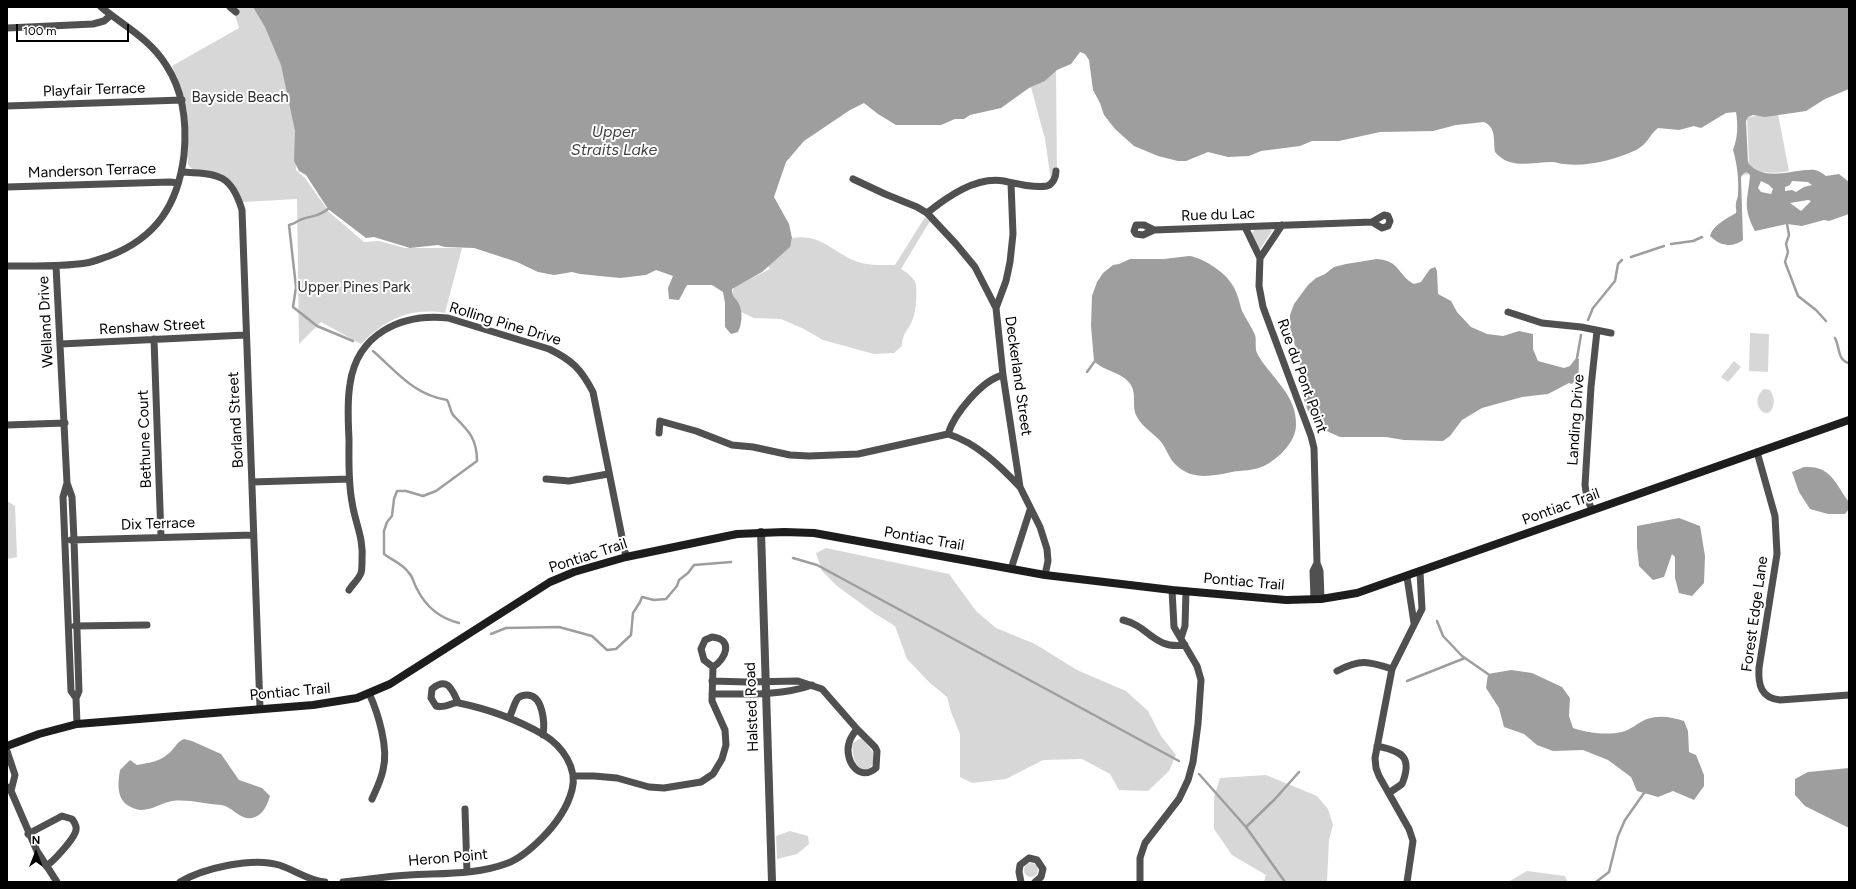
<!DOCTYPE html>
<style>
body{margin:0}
#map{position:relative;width:1856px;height:889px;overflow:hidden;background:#fff;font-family:Figtree,sans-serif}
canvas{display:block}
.frame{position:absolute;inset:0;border:8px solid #000;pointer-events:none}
.north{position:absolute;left:16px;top:833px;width:40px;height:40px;-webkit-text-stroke:3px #fff;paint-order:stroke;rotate:0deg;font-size:11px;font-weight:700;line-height:16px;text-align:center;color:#000}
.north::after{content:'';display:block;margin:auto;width:14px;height:18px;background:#000;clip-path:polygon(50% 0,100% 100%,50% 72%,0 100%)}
.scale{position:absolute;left:16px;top:24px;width:113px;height:18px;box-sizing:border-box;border:2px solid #000;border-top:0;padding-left:5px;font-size:12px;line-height:14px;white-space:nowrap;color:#000;-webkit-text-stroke:3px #fff;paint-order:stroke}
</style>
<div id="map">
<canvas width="1856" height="889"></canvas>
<div class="frame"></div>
<div class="north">N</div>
<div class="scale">100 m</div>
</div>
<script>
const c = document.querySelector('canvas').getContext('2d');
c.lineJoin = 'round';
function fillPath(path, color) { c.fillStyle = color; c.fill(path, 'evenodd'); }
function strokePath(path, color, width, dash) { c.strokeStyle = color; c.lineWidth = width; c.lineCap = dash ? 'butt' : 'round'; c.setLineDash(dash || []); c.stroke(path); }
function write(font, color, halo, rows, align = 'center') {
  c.font = font + ' Figtree,sans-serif'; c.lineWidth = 4; c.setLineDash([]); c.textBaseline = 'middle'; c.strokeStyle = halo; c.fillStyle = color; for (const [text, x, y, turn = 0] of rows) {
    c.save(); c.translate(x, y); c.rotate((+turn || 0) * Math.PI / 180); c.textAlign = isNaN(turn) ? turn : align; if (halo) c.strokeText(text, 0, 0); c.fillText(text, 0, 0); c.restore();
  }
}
fillPath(new Path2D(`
 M 234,7 L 254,7 L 270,34 L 295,85 L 296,170 L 305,178 L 329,212 L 364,242 L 379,241 L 405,248 L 462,248 L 445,313 C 409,307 385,320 361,344 L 321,322 L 299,344 L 297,199 L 243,202 C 229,160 198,182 188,164 C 187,151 189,137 188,123 C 188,104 180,84 172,66 L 239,28 L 233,9 Z
 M 1056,70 L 1057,181 L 1051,181 L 1045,139 L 1031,87 L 1045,81 Z
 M 1778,114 L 1789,171 C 1779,173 1771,173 1760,172 C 1754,172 1748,175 1741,175 L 1749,160 L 1747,118 C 1751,115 1770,116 1778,114 Z
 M 925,217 L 930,221 L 901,269 C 906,272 912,276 915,282 C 918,289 916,314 912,321 C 907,333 903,331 902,346 L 894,353 L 874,354 L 823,340 L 804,329 L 781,319 L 754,318 L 741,312 L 739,305 L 732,294 L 734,287 L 770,269 L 768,266 C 777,255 789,253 792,238 C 822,233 834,254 858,262 C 869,266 884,265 895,265 Z
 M 1255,229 L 1270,229 L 1272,231 L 1260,249 L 1259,249 L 1252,233 Z
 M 1750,333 L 1769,334 L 1768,372 L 1749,371 Z
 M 1734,361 L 1741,367 L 1728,382 L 1721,377 Z
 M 1764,389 L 1770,390 C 1773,395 1775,400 1773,406 C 1768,425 1747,402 1764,389 Z
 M 7,501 L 15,506 L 17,557 L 7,559 Z
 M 826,548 L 949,574 L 976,611 L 996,628 L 1035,644 L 1077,670 L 1126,691 L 1148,711 L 1161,736 L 1176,755 L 1169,771 L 1148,791 L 1119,790 L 1110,774 L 1082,759 L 1043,760 L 1006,779 L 972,783 L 960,777 L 960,734 L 951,712 L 947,697 L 930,683 L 907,659 L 895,626 L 874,613 L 837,586 L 822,571 L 816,553 Z
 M 859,739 L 862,739 L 873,752 L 873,764 L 868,769 L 861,769 C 854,764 851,750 853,743 Z
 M 1266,775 L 1317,796 L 1328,809 L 1333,825 L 1329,840 L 1327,882 L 1264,882 L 1266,875 L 1232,855 L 1214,829 L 1214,797 L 1220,778 Z
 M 790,831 L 808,836 L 809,844 L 797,854 L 777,859 L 776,836 Z
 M1024 870a7 7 0 1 1 14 0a7 7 0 1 1-14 0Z
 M 1527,871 L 1565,876 L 1568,882 L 1508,882 Z`), '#d7d7d7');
fillPath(new Path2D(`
 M 253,7 L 1849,7 L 1849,89 L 1825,99 L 1806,111 L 1765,117 L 1753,115 L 1748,117 L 1746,121 L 1748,163 C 1762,180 1787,172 1805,170 C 1809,170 1814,169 1818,171 C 1821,172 1823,174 1826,176 L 1839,174 L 1849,182 L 1849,214 L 1829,221 L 1824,220 L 1802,226 L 1787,224 L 1755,231 C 1742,206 1748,200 1750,175 L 1747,172 L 1744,173 L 1741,177 L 1743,240 C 1732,248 1720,246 1710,236 C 1713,225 1726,219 1736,213 C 1737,209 1735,207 1736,204 C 1736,200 1738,198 1738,194 C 1739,180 1737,163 1733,150 C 1738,137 1738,125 1736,112 L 1726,113 L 1701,128 L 1694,126 L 1679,130 L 1658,128 C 1649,135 1648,144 1636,150 C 1615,160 1587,167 1564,164 C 1560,164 1556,162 1552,162 C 1531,162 1510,170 1495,152 C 1493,141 1497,128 1484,122 L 1456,125 L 1433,131 L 1380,132 L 1339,141 L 1312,141 L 1300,146 L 1261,151 L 1249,156 L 1228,157 L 1208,152 L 1186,161 L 1178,161 L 1158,156 L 1134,146 L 1115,129 L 1104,115 L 1100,103 L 1093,90 L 1089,60 L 1085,54 L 1080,52 L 1071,64 L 1057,70 L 1045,81 L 1029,88 L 1001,108 L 970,115 L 964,119 L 955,119 L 941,125 L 896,125 L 878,114 L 864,103 L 850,110 L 804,141 L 786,162 L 774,197 L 789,224 L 792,238 L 790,247 L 762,272 L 732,289 C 731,296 736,298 739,304 C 743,312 742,324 738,332 L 731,334 L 725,327 L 725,303 L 723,292 L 712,285 L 687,285 L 679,300 L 669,299 L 668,288 L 673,276 L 656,270 L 646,275 L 620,278 L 580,274 L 572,272 L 554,275 L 538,272 L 517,262 L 474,248 L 445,247 L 438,245 L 410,248 L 374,237 L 366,238 L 328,209 L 306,175 L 299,171 L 294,161 L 295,131 L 281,65 L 265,27 ZM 1761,181 L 1769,185 L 1773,189 L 1771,194 L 1761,192 L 1758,188 ZM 1792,181 L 1808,182 L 1812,185 L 1804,187 L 1796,192 L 1792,190 L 1785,191 L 1785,187 L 1790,185 ZM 1808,200 L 1811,201 L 1801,211 L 1790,203 Z
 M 1189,256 C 1201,257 1225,272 1231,283 C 1237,291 1239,301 1242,311 C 1246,319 1251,326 1255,335 C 1257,341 1254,349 1258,355 C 1272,379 1297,395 1296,425 C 1296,442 1278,459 1264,466 C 1253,471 1243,470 1232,472 C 1211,476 1192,481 1175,464 C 1169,458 1167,450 1162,443 C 1155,434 1143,428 1137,417 C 1131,408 1137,395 1131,385 C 1122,371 1104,372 1094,361 L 1091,326 L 1092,296 L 1097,282 L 1103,273 L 1113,265 L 1119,264 L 1130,259 L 1164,259 Z
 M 1377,259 C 1401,261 1397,275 1414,284 L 1421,282 L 1430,269 L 1435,267 L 1437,271 L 1438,294 L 1451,301 L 1457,312 L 1471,327 L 1487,334 L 1503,336 L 1519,331 L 1533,334 L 1533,349 L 1538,361 L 1564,368 L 1570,366 L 1576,358 L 1579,359 C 1578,368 1581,377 1572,384 L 1569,383 L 1548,394 L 1522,397 L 1482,408 L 1462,420 L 1450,436 L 1443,441 L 1404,440 L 1386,437 L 1340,437 L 1322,429 L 1308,411 L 1301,391 L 1304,379 L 1290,327 L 1290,315 L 1294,304 L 1308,285 L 1316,278 L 1325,274 L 1334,267 L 1346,264 Z
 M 1804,467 C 1809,467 1815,467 1820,469 C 1834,474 1840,491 1849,502 L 1849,509 L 1845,514 L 1828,514 L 1810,509 L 1799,492 L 1792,472 Z
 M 1679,518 L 1700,526 L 1705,556 L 1704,583 L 1692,596 L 1679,593 L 1675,578 L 1675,557 L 1672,554 L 1664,577 L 1653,580 L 1639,566 L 1637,547 L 1637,526 Z
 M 1511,670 L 1532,673 L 1562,687 L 1570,698 L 1569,716 L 1573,728 C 1588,733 1610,736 1625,731 C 1633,728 1639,722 1647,719 C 1660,715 1671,717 1684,721 L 1688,731 L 1689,752 L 1696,755 L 1704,775 L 1704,786 L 1694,800 L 1673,791 L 1658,797 L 1637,791 L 1631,777 L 1608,760 L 1583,750 L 1553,751 L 1537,745 L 1524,734 L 1504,727 L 1499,708 L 1486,688 L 1488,674 Z
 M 184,739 L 192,741 L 221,754 L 239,780 L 262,788 L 270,796 C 267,805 263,816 252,818 C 239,820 232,806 221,805 C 205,804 189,799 172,801 C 157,804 145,816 129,806 C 116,799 118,782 120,770 L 130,760 L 137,765 C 148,763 159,762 168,754 C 175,749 175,743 184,739 Z
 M 1849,768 L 1849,828 L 1805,806 L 1795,795 L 1795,779 L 1808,772 Z`), '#9e9e9e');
strokePath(new Path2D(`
 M 328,209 C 317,218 311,215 300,220 C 296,222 294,224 289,225 L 296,287 L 293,307 L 317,326 L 353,341
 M 1787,224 L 1789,235 L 1786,244 L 1788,252 L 1785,262 L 1798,296 L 1816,310 L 1826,321
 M 1671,244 L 1693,241 L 1702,237
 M 1631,257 L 1664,246
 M 1588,320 L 1593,308 L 1615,281 L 1618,264 L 1622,260
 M 1835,338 C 1840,347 1837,360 1849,363
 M 373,351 C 397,372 414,395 447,400 C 450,404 450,411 453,415 C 468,430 477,438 477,461 L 436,491 L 423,496 L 406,491 L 397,491 L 394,499 L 392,516 L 387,522 L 384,531 L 384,554 C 393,561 402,563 409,573 C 413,577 414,584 417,589 C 426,607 439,618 459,623
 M 1577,358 L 1581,335
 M 1087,372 L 1095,361
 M 793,558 L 817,565 L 1179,761
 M 1437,621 L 1443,636 L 1462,656 L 1488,674
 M 491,634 L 506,628 L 559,627 L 592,636 L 607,650 L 616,649 L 631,635 L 633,613 L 640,602 L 642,597 L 654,600 L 666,599 L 677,586 L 679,580 L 688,573 L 694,565 L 731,562
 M 1407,681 L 1465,658
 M 1199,774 L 1246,827 L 1285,882
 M 1246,827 L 1275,799 L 1299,772
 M 1596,882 L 1609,872 L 1618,836 L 1625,820 L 1644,793`), '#9e9e9e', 2.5);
strokePath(new Path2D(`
 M 230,7 L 236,12
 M 7,28 L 93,24 L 104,21 L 111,15
 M 7,106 L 182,100
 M 182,172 C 217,174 231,173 242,210 L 260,708
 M 853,179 L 885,194 L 917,207 L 927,213 L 956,244 L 975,267 L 996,308
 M 1011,183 L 1013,234 L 1010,262 L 1006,281 L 996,308 L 1003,375 L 1020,487 L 1040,527 L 1047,549 L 1048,561 L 1045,575
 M 7,187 L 170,182 L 178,183
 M 927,213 C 947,197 976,176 1004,181 C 1018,184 1033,188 1047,186 C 1053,184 1056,177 1056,171
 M 1245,227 L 1260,258 L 1259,286 L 1263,307 L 1311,436 L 1314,448 L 1317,563
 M 1154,230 L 1144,225 L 1136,225 L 1134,231 L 1136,234 L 1143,235 L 1154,230 L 1372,222 L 1382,228 L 1388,226 L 1390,221 L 1388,216 L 1384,215 L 1372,222
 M 1260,258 L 1282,225
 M 7,266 C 33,266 60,267 86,263 C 94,262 102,258 109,256 C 156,238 178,205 184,155 C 187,124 184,92 166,65 C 150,39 124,26 101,7
 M 56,266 L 67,483 L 63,497 L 71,691 L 76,698
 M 1508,312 L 1542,323 L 1581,327 L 1611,333
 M 154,339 L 161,537
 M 61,344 L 245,335
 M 7,425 L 65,423
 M 659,433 L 660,421 L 696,431 L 732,445 L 753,447 L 790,455 L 809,456 L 858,454 L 948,434 C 977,443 1000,466 1020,487
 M 948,434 C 954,414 982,380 1003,375
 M 1757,452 L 1775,516 L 1777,554 L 1759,668 C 1758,685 1761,698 1780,700 L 1849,695
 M 546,479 L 569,481 L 608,474
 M 252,482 L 349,479
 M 67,483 L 72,497 L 74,540 L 79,691 L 76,698 L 77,724
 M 1592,510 L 1587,498 L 1585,485 L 1591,387 L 1597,331
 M 71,540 L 253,535
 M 1011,569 L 1030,510
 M 1407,577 L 1414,623
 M 349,590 C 352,585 359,579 361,573 C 362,570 362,565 362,561 C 364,538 355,523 352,502 C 348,481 349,460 349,439 C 348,421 347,402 350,384 C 357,334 401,313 448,318 L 549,349 C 572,360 581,369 593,392 L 626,557
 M 1314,599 L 1313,571 L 1317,563 L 1320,571 L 1321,599
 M 1123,620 C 1143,625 1148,637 1163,643 C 1170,646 1178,646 1185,645
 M 75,626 L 147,625
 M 1181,638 L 1185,626 L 1186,591
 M 1337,671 C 1360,659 1368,661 1392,669
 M 712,681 L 747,682 L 798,681 L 822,689 L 857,729 L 875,747 L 877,751 L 876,768 C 859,783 844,760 849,743 C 850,738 854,733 857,729
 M 369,693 C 378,713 389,748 383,770 C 381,780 376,790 372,799
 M 712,694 C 743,694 782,696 812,685
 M 509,718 C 512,713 514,703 518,698 C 520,696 524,695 527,695 C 543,695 545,723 543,735
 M 1377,746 C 1402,751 1413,757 1402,784 L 1389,793
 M 7,751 L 15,775 L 11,791
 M 574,776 L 594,776 L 617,778 L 649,787 L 664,788 L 701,782 L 713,774 L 722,759 L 726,745 L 725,730 L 712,701 L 713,667 C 726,659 734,639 712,637 L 705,640 L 701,649 L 704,660 L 713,667
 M 7,787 L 11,791 L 37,851 L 57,882
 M 465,809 L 467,872
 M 28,834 L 62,816 L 72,819 C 74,822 77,825 76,830 C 75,838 53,862 46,866
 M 180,882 C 204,868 252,857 279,865 C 295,870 309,881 325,882
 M 343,882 C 365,880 387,876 409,875 C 441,873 477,875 508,863 C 521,858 532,848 542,838 C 555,825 567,809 572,790 C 578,768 562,746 544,735 C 518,720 488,709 459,703 C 452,701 447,709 436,706 L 431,698 L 432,689 C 448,676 452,690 458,702
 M 1021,882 L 1019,872 L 1020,865 L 1029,858 L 1037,860 L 1043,869 L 1041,877 L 1035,882
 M 1140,882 L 1140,858 L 1145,843 L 1179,799 L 1188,780 L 1193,762 L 1198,724 L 1201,680 L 1197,666 L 1174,627 L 1172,590
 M 1407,882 L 1413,841 L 1409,829 L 1379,776 L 1376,768 L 1375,758 L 1392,669 L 1422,609 L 1420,572`), '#505050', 7);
strokePath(new Path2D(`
 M 761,532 L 772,882`), '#505050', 8);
strokePath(new Path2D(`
 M 7,746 L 39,734 L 77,724 L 313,705 L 357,698 L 390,684 L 550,582 L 574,572 L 626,557 L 737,534 L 784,532 L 814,533 L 1045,575 L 1172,590 L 1286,600 L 1321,599 L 1357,593 L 1849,420`), '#1d1d1d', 8);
write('15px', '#000', '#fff', [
 ["Playfair Terrace",94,90,-2],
 ["Manderson Terrace",92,171,-2],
 ["Rue du Lac",1218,215,-2],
 ["Welland Drive",46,322,-93],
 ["Rolling Pine Drive",505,324,17],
 ["Renshaw Street",152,327,-3],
 ["Deckerland Street",1018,376,82],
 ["Rue du Pont Point",1302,376,70],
 ["Borland Street",236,420,-93],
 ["Landing Drive",1576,420,-86],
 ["Bethune Court",145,439,-92],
 ["Pontiac Trail",1561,507,-20],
 ["Dix Terrace",158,524,-2],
 ["Pontiac Trail",924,539,10],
 ["Pontiac Trail",588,556,-18],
 ["Pontiac Trail",1244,582,5],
 ["Forest Edge Lane",1755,614,-82],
 ["Pontiac Trail",290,692,-5],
 ["Halsted Road",752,707,-92],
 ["Heron Point",448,858,-5]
]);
write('15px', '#2e2e2e', '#fff', [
 ["Bayside Beach",240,98],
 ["Upper Pines Park",354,288]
]);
write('italic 16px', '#3f3f3f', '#fff', [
 ["Upper",614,132],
 ["Straits Lake",614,150]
]);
</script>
